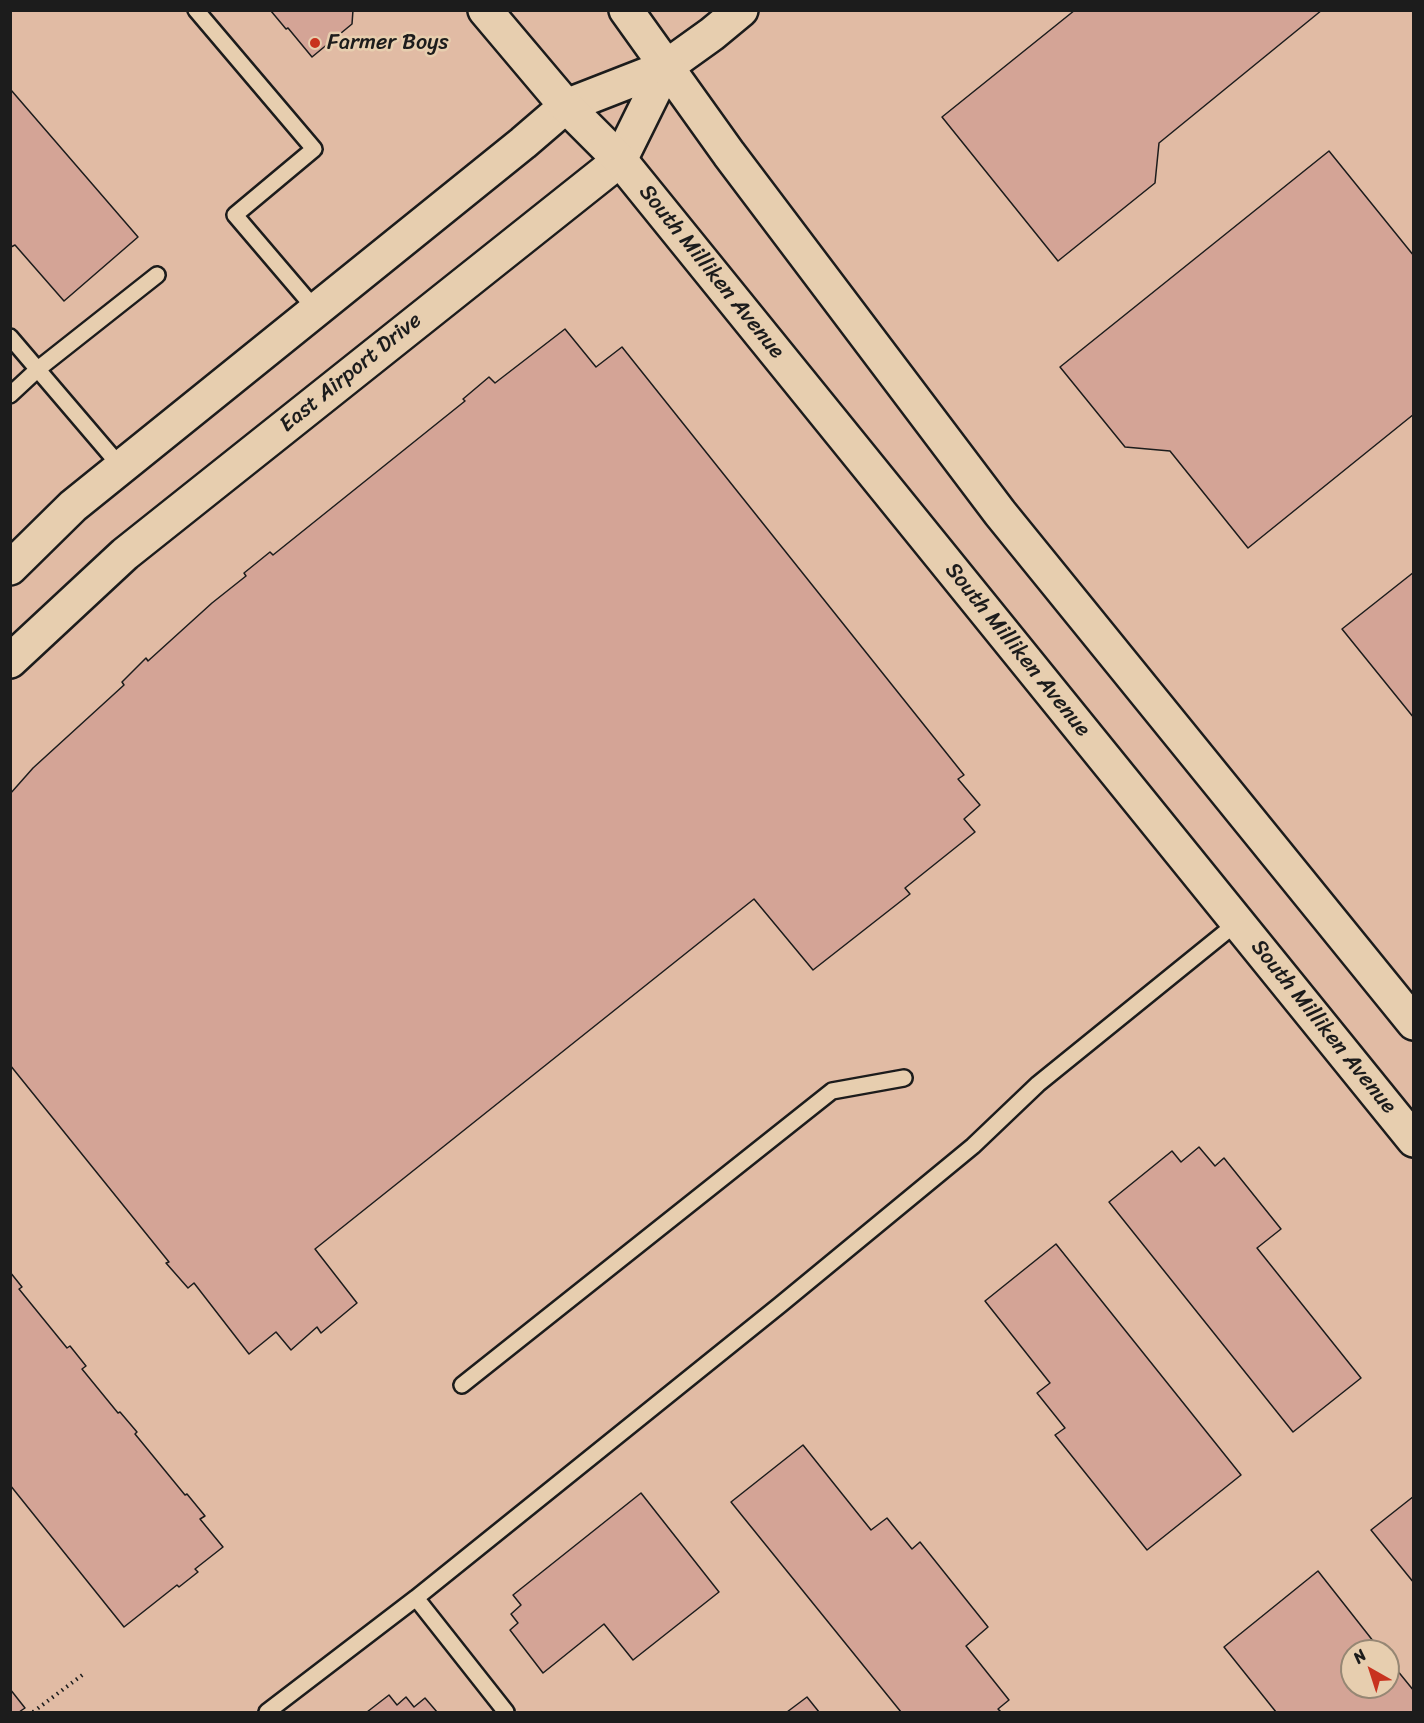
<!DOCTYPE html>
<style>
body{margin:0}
#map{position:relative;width:1424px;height:1723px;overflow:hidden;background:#ecc9ae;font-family:Sriracha,sans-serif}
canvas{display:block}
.frame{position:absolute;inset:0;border:12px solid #1c1c1c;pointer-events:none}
.north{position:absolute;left:1340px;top:1639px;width:60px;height:60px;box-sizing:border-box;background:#e7ceaf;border:2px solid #968774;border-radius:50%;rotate:321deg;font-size:16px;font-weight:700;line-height:24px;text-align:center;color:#1c1c1c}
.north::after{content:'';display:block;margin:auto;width:21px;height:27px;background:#c8321e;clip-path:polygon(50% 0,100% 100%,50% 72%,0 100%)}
</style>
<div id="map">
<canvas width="1424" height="1723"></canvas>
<div class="frame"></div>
<div class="north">N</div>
</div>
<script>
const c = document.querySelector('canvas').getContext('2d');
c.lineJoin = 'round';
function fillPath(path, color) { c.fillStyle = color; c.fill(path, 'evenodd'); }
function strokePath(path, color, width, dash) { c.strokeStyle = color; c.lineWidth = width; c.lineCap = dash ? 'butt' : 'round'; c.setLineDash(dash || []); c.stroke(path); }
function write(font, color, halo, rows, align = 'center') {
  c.font = font + ' Sriracha,sans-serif'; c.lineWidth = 5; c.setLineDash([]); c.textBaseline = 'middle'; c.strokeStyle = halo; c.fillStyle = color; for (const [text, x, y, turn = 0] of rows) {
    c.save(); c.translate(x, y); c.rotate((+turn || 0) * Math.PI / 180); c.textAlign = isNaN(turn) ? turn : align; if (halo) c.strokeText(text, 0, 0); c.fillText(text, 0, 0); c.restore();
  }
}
fillPath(new Path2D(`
 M 11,11 L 1413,11 L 1413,1712 L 11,1712 ZM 1352,1651 L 1388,1651 L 1388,1687 L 1352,1687 Z`), '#e1bba4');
const building = new Path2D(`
 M 353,10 L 352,24 L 312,57 L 288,28 L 286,29 L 271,11 Z
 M 1075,10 L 1322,10 L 1159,143 L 1155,183 L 1058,261 L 942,117 Z
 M 11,90 L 138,237 L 64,301 L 15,245 L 11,247 L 10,246 Z
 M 1329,151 L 1414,256 L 1414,414 L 1248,548 L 1170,451 L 1125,447 L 1060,367 Z
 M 565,329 L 596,367 L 622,347 L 964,775 L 958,779 L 980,805 L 964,819 L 975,832 L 905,888 L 910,894 L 813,970 L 754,899 L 315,1249 L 357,1303 L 321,1333 L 317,1327 L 291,1350 L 276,1332 L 249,1354 L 194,1283 L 188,1288 L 166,1263 L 169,1262 L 10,1065 L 10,794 L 33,768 L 124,685 L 122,682 L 146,658 L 148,661 L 212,603 L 246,576 L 244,573 L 270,552 L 273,555 L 465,401 L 463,399 L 489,377 L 495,383 Z
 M 1414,572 L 1414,718 L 1342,629 Z
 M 1199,1147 L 1215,1166 L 1224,1158 L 1281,1229 L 1257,1248 L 1361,1378 L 1293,1432 L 1109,1202 L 1172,1151 L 1181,1162 Z
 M 1056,1244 L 1241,1475 L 1147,1550 L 1055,1435 L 1065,1428 L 1037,1393 L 1050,1383 L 985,1301 Z
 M 10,1272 L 22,1287 L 19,1289 L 67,1348 L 70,1346 L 86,1366 L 82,1369 L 118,1413 L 120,1412 L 137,1432 L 135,1434 L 185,1495 L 187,1494 L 205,1516 L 200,1519 L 223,1547 L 195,1569 L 198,1572 L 179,1587 L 177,1585 L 124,1627 L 10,1485 Z
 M 803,1445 L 871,1530 L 887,1518 L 912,1549 L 920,1542 L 988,1627 L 966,1646 L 1009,1700 L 998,1709 L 1001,1712 L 901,1712 L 731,1502 Z
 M 641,1493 L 719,1592 L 633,1660 L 604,1624 L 543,1673 L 510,1630 L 518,1623 L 511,1614 L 521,1605 L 513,1595 Z
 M 1414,1496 L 1414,1583 L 1371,1530 Z
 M 1318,1571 L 1381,1651 L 1352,1651 L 1352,1687 L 1388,1687 L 1388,1659 L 1414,1691 L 1414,1712 L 1276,1712 L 1224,1647 Z
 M 10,1689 L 25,1708 L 19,1712 L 10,1712 Z
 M 389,1695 L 397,1705 L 406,1697 L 414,1707 L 425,1698 L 437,1712 L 367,1712 Z
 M 807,1697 L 819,1712 L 787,1712 Z`);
fillPath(building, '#d4a496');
strokePath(building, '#1c1c1c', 1.5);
const service = new Path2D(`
 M 196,10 L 314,149 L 235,215 L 316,310
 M 10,337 L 121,467
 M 10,395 L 38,369 L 157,275
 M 462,1385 L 832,1091 L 904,1078
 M 416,1598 L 506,1712
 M 267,1712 L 416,1598 L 780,1305 L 973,1146 L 1038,1084 L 1238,922`);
const secondary = new Path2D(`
 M 10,568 L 73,506 L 523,143 L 566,106 L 666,67 L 712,34 L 741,10
 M 10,661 L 125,554 L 620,160 L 666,67`);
const primary = new Path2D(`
 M 485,10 L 566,106 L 620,160 L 1414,1140
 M 626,10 L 729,154 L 1000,513 L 1414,1023`);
strokePath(service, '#1c1c1c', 20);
strokePath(secondary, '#1c1c1c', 38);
strokePath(primary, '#1c1c1c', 38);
strokePath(new Path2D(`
 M 33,1712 L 85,1673`), '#1c1c1c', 4, [1.5, 4.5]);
strokePath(service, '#e7ceaf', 15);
strokePath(secondary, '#e7ceaf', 33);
strokePath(primary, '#e7ceaf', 33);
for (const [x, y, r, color] of [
 [315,43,6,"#c8321e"]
]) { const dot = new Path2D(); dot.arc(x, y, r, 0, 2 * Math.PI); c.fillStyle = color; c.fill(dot); strokePath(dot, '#e7ceaf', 2); }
write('22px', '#1c1c1c', '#e7ceaf', [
 ["Farmer Boys",327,43]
], 'left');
write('22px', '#1c1c1c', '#e7ceaf', [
 ["South Milliken Avenue",711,272,51],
 ["East Airport Drive",351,373,-39],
 ["South Milliken Avenue",1017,650,51],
 ["South Milliken Avenue",1323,1027,51]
]);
</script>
